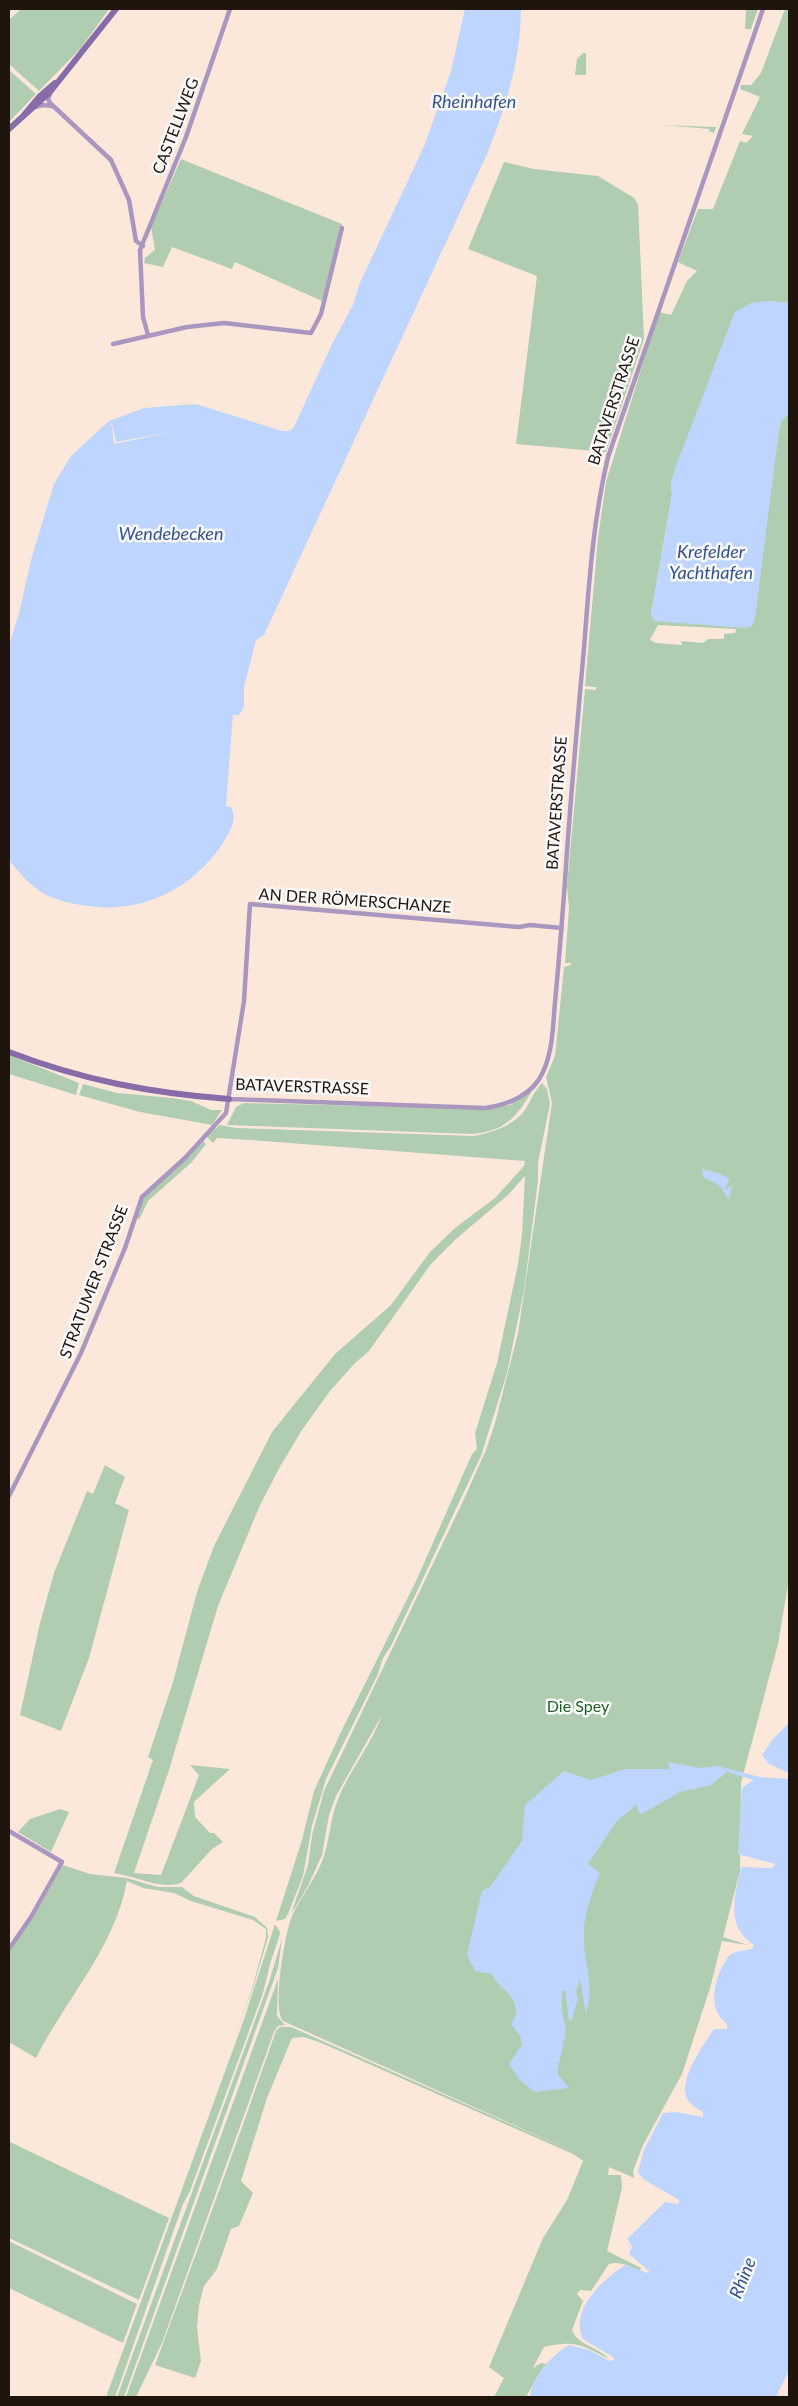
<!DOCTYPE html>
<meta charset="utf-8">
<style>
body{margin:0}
#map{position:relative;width:798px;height:2406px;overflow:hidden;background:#fce8db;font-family:Lato,sans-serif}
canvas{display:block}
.frame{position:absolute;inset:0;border:10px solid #20150d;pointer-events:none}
</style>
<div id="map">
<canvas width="798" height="2406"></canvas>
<div class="frame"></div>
</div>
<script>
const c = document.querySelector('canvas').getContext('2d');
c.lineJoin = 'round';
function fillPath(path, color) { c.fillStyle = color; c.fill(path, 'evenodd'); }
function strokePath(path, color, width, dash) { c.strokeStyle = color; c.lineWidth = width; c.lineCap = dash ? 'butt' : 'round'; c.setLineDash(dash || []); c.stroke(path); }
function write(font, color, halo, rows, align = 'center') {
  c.font = font + ' Lato,sans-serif'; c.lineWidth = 5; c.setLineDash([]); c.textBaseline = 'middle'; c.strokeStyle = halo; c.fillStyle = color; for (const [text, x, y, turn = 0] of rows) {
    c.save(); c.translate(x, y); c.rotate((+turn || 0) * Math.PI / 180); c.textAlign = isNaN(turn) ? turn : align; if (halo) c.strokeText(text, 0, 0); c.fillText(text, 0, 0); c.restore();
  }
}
fillPath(new Path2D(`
 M 21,9 L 109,9 L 81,48 L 39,91 L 9,64 L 9,20 Z
 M 746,9 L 758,9 L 751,29 L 745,29 Z
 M 785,9 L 789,9 L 789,303 L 770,301 L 735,312 L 671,483 L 672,495 L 651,615 L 752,625 L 779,430 L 781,422 L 789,412 L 789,1579 L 778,1644 L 741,1783 L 740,1871 L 723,1937 L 748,1945 L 722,1941 L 710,1988 L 682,2074 L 643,2145 L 633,2171 L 634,2178 L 609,2167 L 608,2175 L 621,2175 L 622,2188 L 607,2251 L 641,2268 L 640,2271 C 629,2266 620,2261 609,2264 L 591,2291 L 580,2290 L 577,2294 L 583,2301 L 572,2330 C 578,2346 599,2347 609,2359 C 581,2345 576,2340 544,2347 L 533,2368 L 541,2363 L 547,2364 L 540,2372 L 526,2397 L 494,2397 L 504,2378 L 489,2367 L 543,2238 L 567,2200 L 583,2161 L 573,2154 L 319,2042 L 303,2037 L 292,2038 L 267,2098 L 241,2181 L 253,2193 L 239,2226 L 231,2229 L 217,2269 L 204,2286 L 199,2305 L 197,2327 L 201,2361 L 195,2378 L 155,2365 C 196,2254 237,2143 276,2031 L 280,2027 L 291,2027 L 585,2157 L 283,2021 C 272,2007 285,1933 292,1916 C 301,1896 315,1880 323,1859 C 330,1839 330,1819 338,1799 C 350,1770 371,1745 382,1715 L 336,1796 L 329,1815 L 322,1855 L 308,1886 L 291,1914 L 308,1865 L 312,1835 L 324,1791 L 464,1499 L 486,1450 L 495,1423 L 518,1333 L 552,1103 L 546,1077 L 555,1056 L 564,967 L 571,965 L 571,963 L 565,963 L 569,908 L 567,886 L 585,689 L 596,690 L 596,687 L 585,686 L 598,538 L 606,482 L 659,312 L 671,315 L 687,281 L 697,271 L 678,262 L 698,209 L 713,209 L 740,141 L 746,143 L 753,136 L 742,134 L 760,97 L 740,89 L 741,85 L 751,85 L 761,73 ZM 658,625 L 736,629 L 735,633 L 724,634 L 724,639 L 708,639 L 703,643 L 681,641 L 682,645 L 656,643 L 650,640 Z
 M 583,53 L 586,53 L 586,75 L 575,75 L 577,59 Z
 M 9,70 L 36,94 L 9,122 Z
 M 663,125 L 716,127 L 714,133 L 709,131 L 710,129 Z
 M 181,159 L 342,224 L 322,301 L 235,262 L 232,269 L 172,247 L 163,267 L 144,263 L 145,258 L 155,250 L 151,227 Z
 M 504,162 L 534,169 L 598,176 L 634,198 L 638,204 L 644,339 L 606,452 L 516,444 L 537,276 L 468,249 Z
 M 9,1055 L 79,1083 L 76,1095 L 9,1074 Z
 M 542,1083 L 547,1089 L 550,1104 L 538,1163 L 538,1181 L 524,1290 L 507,1373 L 481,1456 L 391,1646 L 383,1658 L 378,1674 L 326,1779 L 312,1826 L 303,1876 L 288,1914 L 285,1919 L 276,1921 L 302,1840 L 314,1791 L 339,1736 L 417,1579 L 472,1454 L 477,1449 L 475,1433 L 497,1363 L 518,1264 L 522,1234 L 525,1176 L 508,1195 L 456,1239 L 431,1264 L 369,1351 L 355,1363 L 330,1391 L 302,1430 L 281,1465 L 260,1505 L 218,1606 L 169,1770 L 134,1873 L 161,1875 L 199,1775 L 190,1765 L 230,1769 L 194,1802 L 195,1817 L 210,1833 L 214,1833 L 223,1842 L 212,1849 L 181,1883 C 160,1890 136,1876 114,1873 L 153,1760 L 148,1757 L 173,1682 L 197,1592 L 214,1546 L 272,1432 L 335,1354 L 391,1305 L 430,1252 L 455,1228 L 495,1198 L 524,1166 L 525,1161 L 250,1140 L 217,1138 L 213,1143 L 206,1136 L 220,1125 L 236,1128 L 474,1136 C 495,1132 519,1124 529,1103 C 533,1095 536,1090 542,1083 Z
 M 83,1084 L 117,1093 L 172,1098 L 191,1101 L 211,1110 L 222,1110 L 212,1125 L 140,1112 L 79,1095 Z
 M 532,1091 C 516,1118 505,1131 472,1134 L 227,1125 L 236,1107 L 244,1103 L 491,1109 L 510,1105 Z
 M 202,1140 L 206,1144 L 192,1162 L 148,1201 L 139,1220 L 136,1217 L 142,1201 L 151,1189 L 190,1156 Z
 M 105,1465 L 125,1477 L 115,1503 L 129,1510 L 89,1658 L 61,1731 L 20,1715 L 40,1623 L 54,1573 L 87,1491 L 93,1494 Z
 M 60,1809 L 69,1812 L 51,1852 L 18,1832 L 30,1819 Z
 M 63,1865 L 90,1874 L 127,1878 L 157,1887 L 182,1887 L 194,1896 L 255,1917 L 267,1928 L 268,1937 L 253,1988 L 232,2044 L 252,1989 L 266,1938 L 266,1929 L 253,1920 L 191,1901 L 174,1893 L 143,1888 L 127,1881 C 115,1947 66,1999 36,2058 L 9,2042 L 9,1952 L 33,1917 Z
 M 275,1924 L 280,1932 L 279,1937 L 270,1964 L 263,1993 L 190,2191 L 183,2204 L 119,2386 L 115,2397 L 106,2397 L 242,2025 Z
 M 282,1939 L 278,1968 L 124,2397 L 117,2397 L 269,1982 Z
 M 278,1979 L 277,2016 L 285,2025 L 278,2026 L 274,2032 L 162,2343 L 136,2397 L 126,2397 Z
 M 10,2142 L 169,2218 L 139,2300 L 9,2238 Z
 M 9,2241 L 137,2304 L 123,2343 L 9,2288 Z`), '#b0ccb1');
fillPath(new Path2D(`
 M 465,9 L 521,9 C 521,59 506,106 488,152 L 264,635 L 256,640 L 244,687 L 244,707 L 239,715 L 233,715 L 226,806 L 231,807 C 237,818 232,828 226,838 C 197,887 144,914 88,906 C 73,904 58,901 44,894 C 30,885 19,873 9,860 L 9,646 L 19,613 L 32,556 L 54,484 L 71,456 L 109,421 L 144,408 L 196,404 L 282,431 L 290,431 L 294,427 L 332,344 L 353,305 L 359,285 L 425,144 L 451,71 Z
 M 770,301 L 789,303 L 789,412 L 781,422 L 779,430 L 755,618 L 752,626 L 744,628 L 655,621 L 651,615 L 672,495 L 671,483 L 676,466 L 735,312 L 751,303 Z
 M 702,1169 L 718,1173 L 728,1178 L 729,1181 L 725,1187 L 727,1189 L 732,1185 L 729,1199 L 719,1185 L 703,1177 Z
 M 789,1723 L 789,1773 L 769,1764 L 762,1755 L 773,1739 Z
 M 668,1762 L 700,1768 L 718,1766 L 760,1777 L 789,1779 L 789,2370 L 776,2397 L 530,2397 C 532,2376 551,2356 569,2345 L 589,2350 L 610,2361 L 614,2360 L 613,2357 L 583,2339 C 569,2309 603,2280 625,2265 L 648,2273 L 649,2271 L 629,2254 L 632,2246 L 627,2239 L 665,2202 L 678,2204 L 679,2200 L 643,2179 L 638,2172 L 644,2150 L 663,2113 L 677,2112 L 703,2117 L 703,2112 C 697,2108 688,2104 686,2096 C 680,2077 704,2044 714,2029 L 727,2029 L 727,2024 C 709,2010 713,1988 721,1969 C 724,1964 727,1956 733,1953 C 738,1951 747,1950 752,1949 L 754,1945 C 725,1927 735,1896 741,1867 L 772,1868 L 775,1864 L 738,1854 L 742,1788 L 753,1780 L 727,1772 L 711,1785 L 680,1792 L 640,1815 L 636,1805 L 617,1821 L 588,1864 L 600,1873 C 592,1893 583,1915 584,1937 C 584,1965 595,1985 586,2014 L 580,1979 L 576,1992 L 578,1998 L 572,2019 L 569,2020 L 565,1990 L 562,1991 L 562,2011 L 566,2031 L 557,2073 L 569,2088 L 534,2092 L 519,2079 L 509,2064 L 522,2045 L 520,2036 L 512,2025 C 512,2021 515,2017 516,2014 C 517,1993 498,1989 492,1974 L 475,1971 L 467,1955 L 482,1891 L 490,1887 L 522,1841 L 525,1805 L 564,1771 L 591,1780 L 625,1769 L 670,1769 Z`), '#bed5ff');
fillPath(new Path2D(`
 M 111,420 L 116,442 L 176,431 L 114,444 Z`), '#fce8db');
strokePath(new Path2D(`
 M 50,94 L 48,99 L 50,103 L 111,160 L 129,200 L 136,241 L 143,246
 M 35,107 L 43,105 L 52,106
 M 148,335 L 143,317 L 140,250 L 186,137 L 230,9
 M 113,344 L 187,327 L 224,323 L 311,333 L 321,314 L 342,228
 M 229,1099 L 485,1108 C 508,1105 533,1095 543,1072 C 553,1050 553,1025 555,1002 C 559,961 562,921 565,881 C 570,803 577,726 584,648 C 589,583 593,520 608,457 L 763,9
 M 9,1496 L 81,1353 L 125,1248 L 142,1197 L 185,1158 L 226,1113 L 244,1001 L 250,904 L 519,927 L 530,925 L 562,928
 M 9,1831 L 62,1862 L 31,1917 L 9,1949`), '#a997c0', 4.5);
strokePath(new Path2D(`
 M 24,115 L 40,96 L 55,83
 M 9,129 L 50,92 L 116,9
 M 9,1052 C 82,1080 150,1093 229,1099`), '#886ca9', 6);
write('16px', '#20150d', '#fafafa', [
 ["CASTELLWEG",176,126,-69],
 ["BATAVERSTRASSE",614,401,-72],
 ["BATAVERSTRASSE",557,803,-86],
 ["AN DER RÖMERSCHANZE",355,901,4],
 ["BATAVERSTRASSE",302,1087,2],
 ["STRATUMER STRASSE",94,1282,-69]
]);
write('16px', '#1d5f27', '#fafafa', [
 ["Die Spey",578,1707]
]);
write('italic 18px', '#325291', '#fafafa', [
 ["Rheinhafen",474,102],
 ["Wendebecken",171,534],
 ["Krefelder",711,552],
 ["Yachthafen",711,573],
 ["Rhine",743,2278,-68]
]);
</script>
